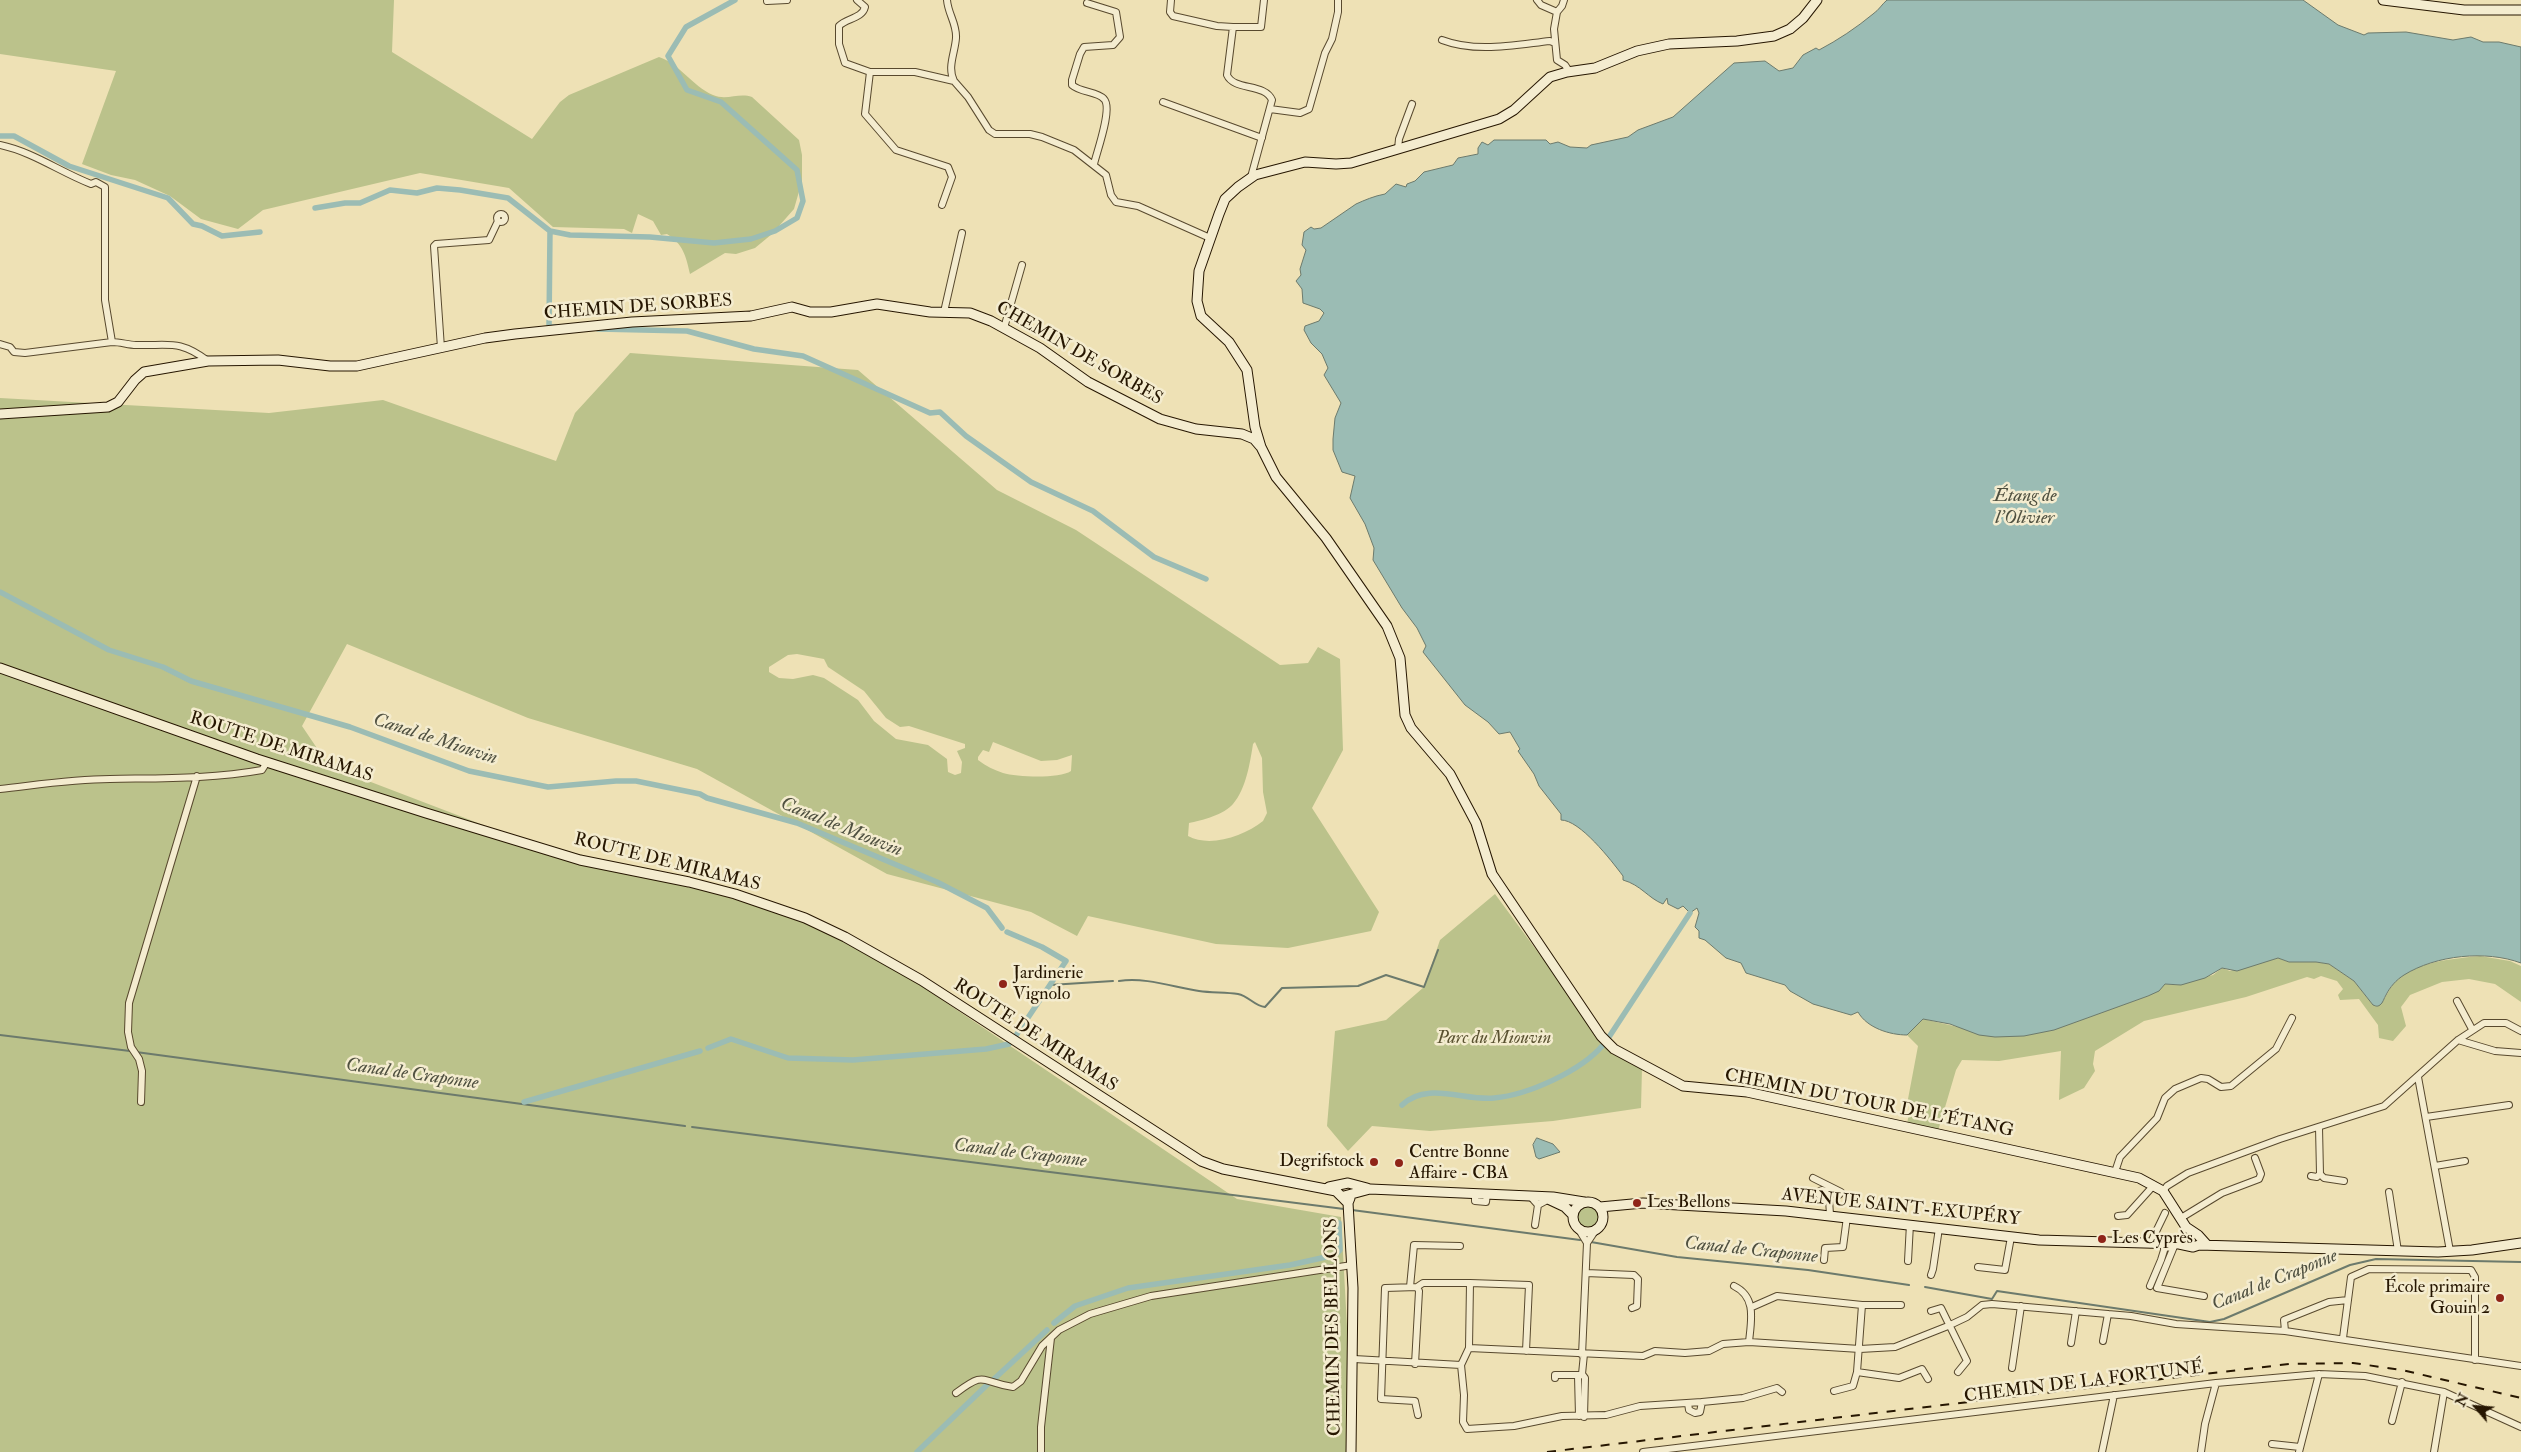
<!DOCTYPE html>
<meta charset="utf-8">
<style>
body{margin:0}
#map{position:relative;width:2521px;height:1452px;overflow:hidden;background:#eee1b5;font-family:"IM FELL Double Pica",serif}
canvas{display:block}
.north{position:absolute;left:2451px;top:1382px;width:50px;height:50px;-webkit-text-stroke:4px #f4eccf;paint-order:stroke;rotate:297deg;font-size:14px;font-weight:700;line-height:20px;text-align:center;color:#261601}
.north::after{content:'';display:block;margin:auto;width:18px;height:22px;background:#261601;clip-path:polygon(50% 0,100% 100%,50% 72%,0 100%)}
</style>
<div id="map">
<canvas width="2521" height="1452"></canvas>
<div class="north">N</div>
</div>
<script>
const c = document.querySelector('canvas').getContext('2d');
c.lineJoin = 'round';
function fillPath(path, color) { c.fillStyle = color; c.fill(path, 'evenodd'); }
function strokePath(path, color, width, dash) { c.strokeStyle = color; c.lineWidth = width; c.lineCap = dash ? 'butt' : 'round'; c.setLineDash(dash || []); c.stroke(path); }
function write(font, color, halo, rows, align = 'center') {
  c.font = font + ' "IM FELL Double Pica",serif'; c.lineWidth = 5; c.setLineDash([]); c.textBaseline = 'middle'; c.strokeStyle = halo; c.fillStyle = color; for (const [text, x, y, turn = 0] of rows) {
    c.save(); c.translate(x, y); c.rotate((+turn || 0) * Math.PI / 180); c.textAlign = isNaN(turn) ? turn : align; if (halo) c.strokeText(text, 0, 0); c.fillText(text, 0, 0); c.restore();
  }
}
fillPath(new Path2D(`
 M 0,0 L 394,0 L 392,52 L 532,139 L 560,102 L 569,95 L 659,57 C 680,64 692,86 713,95 C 727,101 739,92 752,97 L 799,140 L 802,155 L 802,181 L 794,209 L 772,234 L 755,248 L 736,254 L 725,253 L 690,274 C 686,256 683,244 667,234 L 661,235 L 653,221 L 638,214 L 632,233 L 624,229 L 553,227 L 509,188 L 420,173 L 263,210 L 238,229 L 201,219 L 170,196 L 135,180 L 111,175 L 82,164 L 116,71 L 0,54 Z
 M 630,353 L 858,370 L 997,490 L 1076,530 L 1280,665 L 1308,663 L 1318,647 L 1340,659 L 1343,750 L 1312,808 L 1379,912 L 1371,931 L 1288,948 L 1216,944 L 1088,916 L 1077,936 L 1031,912 L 887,874 L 697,769 L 528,718 L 347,644 L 302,726 L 329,766 L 499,831 L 837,929 L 1237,1199 L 1341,1217 L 1350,1381 L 1348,1452 L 0,1452 L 0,398 L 269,413 L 383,400 L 556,461 L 575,413 ZM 797,654 L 824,659 L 828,667 L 864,691 L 886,718 L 900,727 L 909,726 L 965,744 L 965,748 L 957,751 L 962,762 L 961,773 L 955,775 L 948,772 L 947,759 L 928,745 L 896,739 L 874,721 L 858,700 L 824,678 L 813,675 L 793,679 L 779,678 L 769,672 L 769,667 L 788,655 ZM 993,742 L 1041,761 L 1057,760 L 1072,755 L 1071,771 C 1059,779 1017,777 1003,773 C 994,770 986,766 978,760 L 978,757 L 983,750 L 989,752 ZM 1255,742 L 1262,758 L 1263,792 L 1267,813 L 1263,821 C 1244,836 1210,848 1188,836 L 1189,823 C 1201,821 1225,814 1233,804 C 1246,789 1250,763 1253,744 Z
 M 1495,894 L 1605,1043 L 1642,1068 L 1641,1108 L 1553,1121 L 1430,1131 L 1372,1126 L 1348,1151 L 1327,1126 L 1335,1031 L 1386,1020 L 1424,987 L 1440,940 Z
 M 2480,956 L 2510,961 L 2521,966 L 2521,1002 L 2495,984 L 2469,979 L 2442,982 L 2410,995 L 2401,1007 L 2406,1026 L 2393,1041 L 2379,1038 L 2378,1025 L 2359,999 L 2340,1000 L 2338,995 L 2343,989 L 2337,981 L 2321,976 L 2314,979 L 2307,977 L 2246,997 L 2144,1021 L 2095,1051 L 2093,1064 L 2095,1071 L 2084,1088 L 2059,1100 L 2061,1051 L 1999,1061 L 1962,1060 L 1956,1070 L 1938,1131 L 1907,1124 L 1910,1108 L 1908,1099 L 1918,1046 L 1907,1035 L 1923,1019 L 1958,1027 L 2049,1031 L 2148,996 L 2165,984 L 2176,985 L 2213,975 L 2222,968 L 2230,971 L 2278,958 L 2289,962 L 2316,962 L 2329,964 L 2354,981 L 2373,1005 L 2376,1006 C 2385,1003 2388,989 2395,982 C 2416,961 2452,959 2480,956 Z
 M1576 1217a12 12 0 1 1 24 0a12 12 0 1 1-24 0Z`), '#bbc28b');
const water = new Path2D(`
 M 1887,0 L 2303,0 L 2338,25 L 2364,35 L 2368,33 L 2406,32 L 2453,40 L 2471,37 L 2483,42 L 2499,42 L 2521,47 L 2521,963 C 2486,950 2436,955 2404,975 C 2396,980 2390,987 2386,995 C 2384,998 2383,1003 2380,1005 C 2377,1007 2376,1006 2373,1005 L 2354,981 L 2329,964 L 2316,962 L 2289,962 L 2278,958 L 2237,971 L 2222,968 L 2205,978 L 2181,985 L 2165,984 L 2159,991 L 2148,996 L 2054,1030 L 2024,1036 L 1995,1037 L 1979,1035 L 1950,1024 L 1923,1019 L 1907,1035 C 1890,1035 1867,1028 1858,1012 L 1851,1015 L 1813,1004 L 1790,991 L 1785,985 L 1746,973 L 1741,963 L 1726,958 L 1705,940 L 1699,938 L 1699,931 L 1695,927 L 1699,913 L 1697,908 L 1690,913 L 1683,906 L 1678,909 L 1668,904 L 1667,898 L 1663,904 C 1648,898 1641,885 1623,880 L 1623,876 C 1611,860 1580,820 1561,820 L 1561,814 L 1539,786 L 1534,774 L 1518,751 L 1520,749 L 1510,732 L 1499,734 L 1488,722 L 1465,705 L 1423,652 L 1426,646 L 1417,628 L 1402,608 L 1373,560 L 1374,548 L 1365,524 L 1350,498 L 1355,476 L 1342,472 L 1333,450 L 1333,439 L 1335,418 L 1341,403 L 1324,375 L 1328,368 L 1322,354 L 1311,343 L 1304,330 L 1305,326 L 1319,321 L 1324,313 L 1320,309 L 1303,303 L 1302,289 L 1296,281 L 1301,275 L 1300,269 L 1306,250 L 1302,245 L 1304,232 L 1311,227 L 1314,229 L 1321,228 L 1356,204 C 1365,200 1374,196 1385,194 L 1396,184 L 1406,187 L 1407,184 L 1415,181 L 1424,172 L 1453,165 L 1458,158 L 1478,154 L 1478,148 L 1482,142 L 1488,145 L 1494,140 L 1546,140 L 1550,144 L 1558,142 L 1570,147 L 1587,148 L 1591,145 L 1628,137 L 1638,130 L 1673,117 L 1734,63 L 1765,61 L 1779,71 L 1793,68 L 1803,55 L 1816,48 L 1819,50 C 1838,40 1856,28 1873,14 C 1879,10 1882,4 1887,0 Z
 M 1537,1138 L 1553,1144 L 1560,1152 L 1539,1159 L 1536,1157 L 1533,1145 Z`);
fillPath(water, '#9bbcb4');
strokePath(water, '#6c7a6c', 1);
strokePath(new Path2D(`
 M 1119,981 C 1146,977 1173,987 1199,991 C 1212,993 1225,992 1238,994 C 1249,996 1254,1006 1265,1007 L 1282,988 L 1358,986 L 1386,975 L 1424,987 L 1438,950
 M 1050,985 L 1113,981
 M 0,1035 L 130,1051
 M 136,1052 L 685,1126
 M 692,1127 L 1344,1209
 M 1352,1210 L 1580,1240
 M 1591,1242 L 1677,1257 L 1808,1270 L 1909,1285
 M 1925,1287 L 1992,1299 L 1997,1291 L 2210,1322 L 2224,1319 L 2350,1265 L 2376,1259 L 2521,1262`), '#6c7a6c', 2);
strokePath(new Path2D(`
 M 0,136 L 14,136 L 69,166 L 168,198 L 193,224 L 202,226 L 222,236 L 260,232
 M 315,208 L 345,203 L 360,203 L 390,190 L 417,193 L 437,188 L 460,190 L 508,198 L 550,231
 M 556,327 L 549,327 L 550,231 L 570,235 L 650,237 L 714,243 L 751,239 L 775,231 L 797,218 L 803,201 L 797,170 L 721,102 L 687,90 L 668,56 L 686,27 L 735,0
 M 598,329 L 687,331 L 754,349 L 803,356 L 930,413 L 940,412 L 966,436 L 1031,482 L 1093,511 L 1154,557 L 1206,579
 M 0,592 L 109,650 L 163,667 L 191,681 L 350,727 L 469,771 L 548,787 L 616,781 L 636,781 L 700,794 L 707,798 L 797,823 L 937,882 L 987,908 L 1002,928
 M 1007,932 L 1042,947 L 1066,961 L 1015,1037
 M 1609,1037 L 1690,913
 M 708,1048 L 731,1039 L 788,1058 L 853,1060 L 986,1049 L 1009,1044
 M 524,1102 L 700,1051
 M 1402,1105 C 1427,1081 1464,1101 1494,1098 C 1528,1095 1581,1071 1603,1045
 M 1054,1323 L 1075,1306 L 1128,1288 L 1290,1265 L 1335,1255 L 1340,1250 L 1339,1223
 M 994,1379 L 1047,1330
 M 917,1452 L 988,1384`), '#9bbcb4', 5.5);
const street = new Path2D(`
 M 857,0 L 865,7 C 862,19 846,18 839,26 L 839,44 L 845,63 L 870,72 L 915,72 L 954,81 L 968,97 L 989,130 L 995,134 L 1030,134 L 1042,137 L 1074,150 L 1106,175 L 1111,195 L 1116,202 L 1138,206 L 1210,238
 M 947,0 C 948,14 957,24 956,38 C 955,53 947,67 954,81
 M 1171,0 L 1170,12 L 1173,16 L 1217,26 L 1233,27
 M 1537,0 L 1541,5 L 1557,12
 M 1564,0 L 1562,6 L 1557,12 L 1554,29 L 1557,60 L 1565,65 L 1569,71
 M 767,1 L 787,0
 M 1087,3 L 1116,12 L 1120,37 L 1113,45 L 1084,47 L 1080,54 L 1072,80 L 1072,85 C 1081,93 1097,91 1104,99 C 1113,108 1097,151 1094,164
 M 1442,40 C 1476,53 1514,45 1550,41 L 1555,43
 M 870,72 L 865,114 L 896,150 L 948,167 L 952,177 L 942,205
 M 1163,102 L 1262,138
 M 1270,109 L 1300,113 L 1309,109 L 1325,53 L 1332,39 L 1338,12 L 1338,0
 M 0,145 C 33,152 60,172 91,184 L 96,182 L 105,187 L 105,300 L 112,342
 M 1398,149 L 1399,139 L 1412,104
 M 1251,177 L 1272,100 C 1265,83 1234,91 1227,75 L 1233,27 L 1261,27 L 1264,0
 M497 218a4 4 0 1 1 8 0a4 4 0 1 1-8 0Z
 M 944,312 L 962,233
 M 1004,328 L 1022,265
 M 0,344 L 10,347 L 14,352 L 25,353 L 112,342 C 121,342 128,345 136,345 C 169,346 179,339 208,361
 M 441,348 L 434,246 L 436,244 L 489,240 L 498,221
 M 0,789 C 36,785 73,779 110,779 C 160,778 212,779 262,770 L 267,762
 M 2457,1001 L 2472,1029
 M 2458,1040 L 2495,1051 L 2521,1053
 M 2418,1077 L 2450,1251
 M 141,1102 L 142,1071 L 139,1059 L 131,1047 L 128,1032 L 129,1003 L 197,776
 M 2426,1117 L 2509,1105
 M 2435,1166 L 2465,1161
 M 2115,1172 L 2120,1157 L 2157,1118 L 2165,1098 L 2175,1089 L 2201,1078 L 2208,1079 L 2221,1087 L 2231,1086 L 2276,1049 L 2292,1018
 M 2320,1174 L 2324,1178 L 2344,1181
 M 2311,1176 L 2317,1177 L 2320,1174 L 2319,1127
 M 1813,1178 L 1841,1192 L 1839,1195 L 1822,1190 L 1818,1192 L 1819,1195 L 1829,1199 L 1830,1215
 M 2163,1191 L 2167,1186 L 2188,1173 L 2280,1139 L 2384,1106 L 2458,1040 L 2484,1023 L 2506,1023 L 2521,1031
 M 2389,1192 L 2398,1251
 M 1475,1193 L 1475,1201 L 1486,1202 L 1487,1194
 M 1530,1196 L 1538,1205 L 1549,1199
 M 2118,1216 L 2127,1215 L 2154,1185
 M 2181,1218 L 2222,1193 L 2259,1179 L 2261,1174 L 2255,1158
 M 1535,1225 L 1538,1205
 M 1579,1230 L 1587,1243 L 1595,1231
 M 2150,1244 L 2165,1213
 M 2175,1244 L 2157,1288 L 2204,1296
 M 1824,1260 L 1825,1248 L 1843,1247 L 1847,1217
 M 1908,1261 L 1910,1224
 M 1978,1267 L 2005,1270 L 2011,1237
 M 1586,1273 L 1634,1275 L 1638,1279 L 1637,1306 L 1632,1308
 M 1931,1275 L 1933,1269 L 1939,1228
 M 1734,1286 C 1757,1297 1751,1321 1749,1342
 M 2150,1286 L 2161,1260 L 2166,1244
 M 1410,1287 L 1414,1245 L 1460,1246
 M 1417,1287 L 1423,1283 L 1470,1283
 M 1752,1307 L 1777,1296 L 1862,1305 L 1901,1305
 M 1931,1311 L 1941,1308 L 1967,1361 L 1958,1372
 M 2285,1331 L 2284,1320 L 2329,1302 L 2348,1300
 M 2343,1338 L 2351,1277 L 2369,1269 L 2471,1270 L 2475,1277 L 2475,1360
 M 2103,1341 L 2108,1314
 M 2071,1343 L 2076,1311
 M 1469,1348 L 1470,1283 L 1529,1285 L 1526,1351
 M 1584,1354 L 1582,1374 L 1585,1378 L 1584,1417
 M 1582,1355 L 1587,1243
 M 1354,1359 L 1461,1365 L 1469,1348 L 1643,1356 L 1655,1351 L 1685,1353 L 1709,1351 L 1723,1344 L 1749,1342 L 1860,1349 L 1895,1347 L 1948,1326 L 1967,1317 L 1982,1305 L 1992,1304 L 2131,1316 L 2176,1324 L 2285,1331 L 2521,1366
 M 1415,1364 L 1419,1291 L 1417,1287 L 1385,1288 L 1381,1399 L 1415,1401 L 1418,1415
 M 1461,1365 L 1464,1395 L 1463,1422 L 1467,1429 L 1514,1426 L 1562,1416 L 1606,1415 L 1640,1406 L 1702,1402 L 1700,1412 L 1695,1413 L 1689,1410 L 1688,1403
 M 2012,1368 L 2021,1306
 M 1857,1372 L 1899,1378 L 1922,1369 L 1928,1379
 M 1555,1378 L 1555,1375 L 1580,1375
 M 1834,1391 L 1853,1386 L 1857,1372 L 1862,1305
 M 956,1393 C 987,1370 979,1382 1013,1387 L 1021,1381 L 1042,1346 L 1059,1330 L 1090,1314 L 1151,1296 L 1352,1265
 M 1702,1402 L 1743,1398 L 1777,1388 L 1782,1392
 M 1579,1416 L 1578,1376 L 1582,1374
 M 2392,1421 L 2402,1382
 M 2272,1444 L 2300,1447
 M 1041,1452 L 1041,1427 L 1051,1338
 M 1643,1452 L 2216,1383 L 2319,1374 L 2365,1376 L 2444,1392 L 2521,1427
 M 2102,1452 L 2114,1395
 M 2201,1452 L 2205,1424 L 2216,1383
 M 2299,1452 L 2319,1374
 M 2434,1452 L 2444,1392`);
const secondary = new Path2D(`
 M 1817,0 L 1803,18 L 1790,29 L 1774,36 L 1737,41 L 1669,44 L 1637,51 L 1595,68 L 1567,72 L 1550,77 L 1514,110 L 1499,119 L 1351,163 L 1336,164 L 1305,162 L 1255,175 L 1238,187 L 1225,199 L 1219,214 L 1199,271 L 1197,301 L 1201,316 L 1229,342 L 1247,370 L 1255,427 L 1261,447 L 1276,477 L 1326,538 L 1387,626 L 1400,658 L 1405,715 L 1411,728 L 1450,774 L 1476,823 L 1492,874 L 1601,1036 L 1614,1049 L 1683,1086 L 1747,1092 L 2139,1178 L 2163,1191 L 2186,1227 L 2198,1235 L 2207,1245
 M 2383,0 L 2464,10 L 2521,10
 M 0,414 L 108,407 L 118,402 L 135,380 L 144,372 L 208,361 L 278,360 L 330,366 L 357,366 L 485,338 L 515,334 L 632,322 L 751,316 L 792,307 L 810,312 L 831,312 L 877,304 L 930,312 L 970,313 L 991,321 L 1040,348 L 1088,382 L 1160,419 L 1196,429 L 1242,434 L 1254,439 L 1260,446
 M 0,668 L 257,759 L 426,813 L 580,860 L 689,882 L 735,894 L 805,918 L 845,937 L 921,980 L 1201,1161 L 1223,1169 L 1336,1191 L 1348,1203
 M 1329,1187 L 1348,1183 L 1367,1188
 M 1344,1196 L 1370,1189 L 1553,1197 L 1584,1202
 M 1350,1198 L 1348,1203 L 1353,1288 L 1351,1452
 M 1548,1199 L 1565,1207 L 1573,1215
 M1573 1217a15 15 0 1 1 30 0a15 15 0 1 1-30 0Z
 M 1600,1207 L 1643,1203 L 1786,1211 L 2039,1240 L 2179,1244 L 2193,1247 L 2199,1245 L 2438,1252 L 2472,1250 L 2521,1243`);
strokePath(street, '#58492e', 8);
strokePath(secondary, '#261601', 11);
strokePath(street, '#f4eccf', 6);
strokePath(secondary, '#f4eccf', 9);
strokePath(new Path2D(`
 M 1547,1452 L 2289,1364 L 2353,1363 L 2402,1370 L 2521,1398`), '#261601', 2, [9, 9]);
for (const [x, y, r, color] of [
 [1003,984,5,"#8f2418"],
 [1374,1162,5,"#8f2418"],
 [1399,1163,5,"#8f2418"],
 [1637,1203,5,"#8f2418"],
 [2102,1239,5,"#8f2418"],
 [2500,1298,5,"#8f2418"]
]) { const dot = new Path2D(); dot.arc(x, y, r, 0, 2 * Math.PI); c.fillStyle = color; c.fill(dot); strokePath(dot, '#f4eccf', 2); }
write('18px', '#261601', '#f4eccf', [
 ["CHEMIN DE SORBES",638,308,-4],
 ["CHEMIN DE SORBES",1079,354,30],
 ["ROUTE DE MIRAMAS",281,748,18],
 ["ROUTE DE MIRAMAS",667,863,14],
 ["ROUTE DE MIRAMAS",1035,1036,33],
 ["CHEMIN DU TOUR DE L'ÉTANG",1869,1104,11],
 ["AVENUE SAINT-EXUPÉRY",1901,1208,6],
 ["CHEMIN DES BELLONS",1334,1327,-91],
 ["CHEMIN DE LA FORTUNÉ",2084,1383,-7]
]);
write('18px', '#261601', '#f4eccf', [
 ["Jardinerie",1013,974],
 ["Vignolo",1013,995],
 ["Centre Bonne",1409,1153],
 ["Affaire - CBA",1409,1174],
 ["Degrifstock",1364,1162,"right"],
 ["Les Bellons",1647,1203],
 ["Les Cyprès",2112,1239],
 ["École primaire",2490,1288,"right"],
 ["Gouin 2",2490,1309,"right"]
], 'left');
write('italic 18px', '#5a5231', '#f4eccf', [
 ["Parc du Miouvin",1494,1039]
]);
write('italic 19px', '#4f5040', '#f4eccf', [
 ["Étang de",2025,497],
 ["l'Olivier",2025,519],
 ["Canal de Miouvin",435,740,18],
 ["Canal de Miouvin",841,828,22],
 ["Canal de Craponne",412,1075,8],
 ["Canal de Craponne",1020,1154,7],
 ["Canal de Craponne",1751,1251,6],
 ["Canal de Craponne",2275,1281,-22]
]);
</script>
